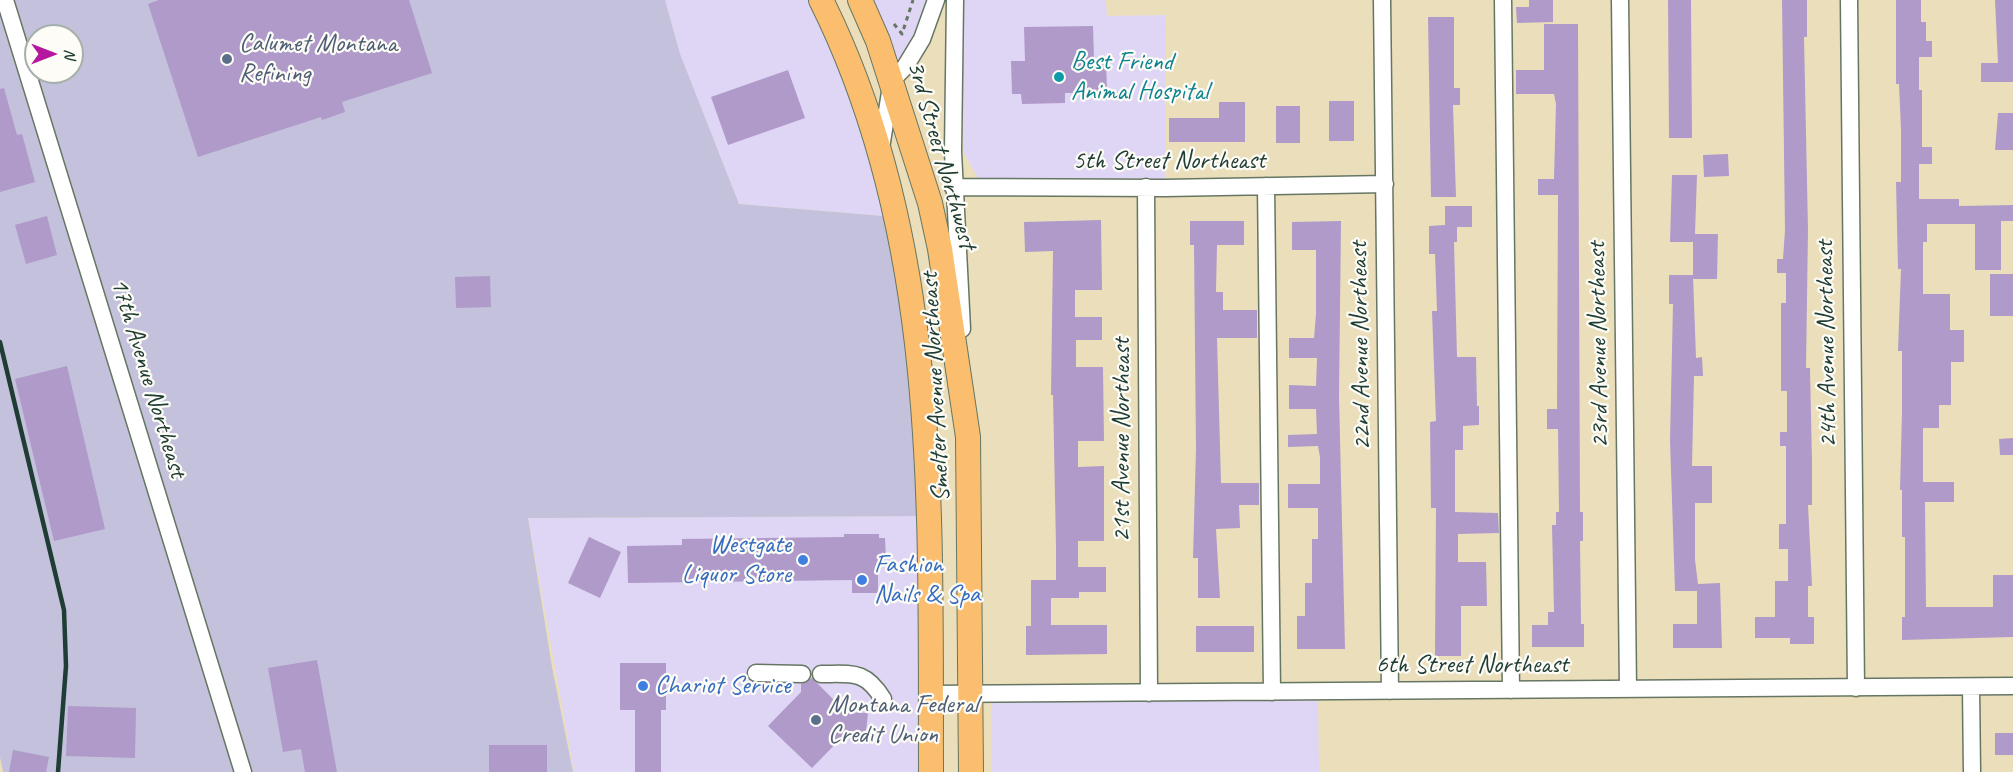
<!DOCTYPE html>
<style>
body{margin:0}
#map{position:relative;width:2013px;height:772px;overflow:hidden;background:#ebdfbb;font-family:Caveat,sans-serif}
canvas{display:block}
.north{position:absolute;left:24px;top:24px;width:60px;height:60px;box-sizing:border-box;background:#fdfcf7;border:2px solid #a4b0a9;border-radius:50%;rotate:90deg;font-size:16px;font-weight:700;line-height:24px;text-align:center;color:#1f3d34}
.north::after{content:'';display:block;margin:auto;width:21px;height:27px;background:#b5179e;clip-path:polygon(50% 0,100% 100%,50% 72%,0 100%)}
</style>
<div id="map">
<canvas width="2013" height="772"></canvas>
<div class="north">N</div>
</div>
<script>
const c = document.querySelector('canvas').getContext('2d');
c.lineJoin = 'round';
function fillPath(path, color) { c.fillStyle = color; c.fill(path, 'evenodd'); }
function strokePath(path, color, width, dash) { c.strokeStyle = color; c.lineWidth = width; c.lineCap = dash ? 'butt' : 'round'; c.setLineDash(dash || []); c.stroke(path); }
function write(font, color, halo, rows, align = 'center') {
  c.font = font + ' Caveat,sans-serif'; c.lineWidth = 4.5; c.setLineDash([]); c.textBaseline = 'middle'; c.strokeStyle = halo; c.fillStyle = color; for (const [text, x, y, turn = 0] of rows) {
    c.save(); c.translate(x, y); c.rotate((+turn || 0) * Math.PI / 180); c.textAlign = isNaN(turn) ? turn : align; if (halo) c.strokeText(text, 0, 0); c.fillText(text, 0, 0); c.restore();
  }
}
fillPath(new Path2D(`
 M 665,0 L 820,0 L 895,217 L 739,204 L 680,54 Z
 M 860,0 L 936,0 L 892,80 Z
 M 963,0 L 1106,0 L 1107,16 L 1166,15 L 1165,188 L 983,187 L 963,151 Z
 M 928,516 L 931,772 L 574,772 L 528,518 Z
 M 1318,692 L 1319,772 L 991,772 L 991,694 Z`), '#dfd5f5');
fillPath(new Path2D(`
 M 0,0 L 665,0 L 680,54 L 739,204 L 895,217 L 928,516 L 528,518 L 552,667 L 573,772 L 3,772 L 0,757 ZM 36,36 L 72,36 L 72,72 L 36,72 Z`), '#c3c1db');
fillPath(new Path2D(`
 M 159,0 L 409,0 L 432,73 L 342,102 L 345,112 L 322,120 L 321,117 L 198,157 L 148,4 Z
 M 1529,0 L 1553,0 L 1553,22 L 1517,23 L 1516,7 L 1529,7 Z
 M 1668,0 L 1691,0 L 1692,138 L 1669,138 Z
 M 1782,0 L 1807,0 L 1807,37 L 1804,37 L 1808,230 L 1806,368 L 1810,368 L 1812,463 L 1812,505 L 1808,505 L 1812,586 L 1808,586 L 1808,617 L 1814,617 L 1814,644 L 1790,644 L 1790,638 L 1755,638 L 1755,617 L 1775,617 L 1775,581 L 1788,581 L 1788,549 L 1779,549 L 1779,524 L 1786,524 L 1786,446 L 1780,446 L 1780,432 L 1787,432 L 1787,391 L 1781,391 L 1781,303 L 1786,303 L 1786,273 L 1777,273 L 1777,259 L 1783,259 L 1785,230 Z
 M 1896,0 L 1921,0 L 1921,22 L 1926,22 L 1926,41 L 1932,41 L 1932,57 L 1919,57 L 1919,90 L 1922,90 L 1922,147 L 1932,147 L 1932,164 L 1919,164 L 1919,199 L 1959,199 L 1959,206 L 2013,205 L 2013,221 L 2001,221 L 2001,270 L 1975,270 L 1975,224 L 1927,224 L 1927,242 L 1923,242 L 1923,294 L 1950,294 L 1950,330 L 1964,330 L 1964,362 L 1951,362 L 1951,405 L 1939,405 L 1939,428 L 1923,428 L 1923,482 L 1954,482 L 1954,502 L 1925,502 L 1926,607 L 1993,607 L 1993,575 L 2013,575 L 2013,637 L 1902,640 L 1902,617 L 1905,617 L 1905,537 L 1902,537 L 1902,490 L 1900,490 L 1902,412 L 1902,351 L 1898,351 L 1901,269 L 1898,269 L 1896,182 L 1901,182 L 1901,130 L 1899,84 L 1896,84 Z
 M 1995,0 L 2013,0 L 2013,82 L 1981,82 L 1981,63 L 1998,63 Z
 M 1428,17 L 1454,17 L 1454,88 L 1460,88 L 1460,105 L 1453,105 L 1456,197 L 1431,197 Z
 M 1544,24 L 1578,24 L 1580,512 L 1583,512 L 1583,541 L 1580,541 L 1581,624 L 1584,624 L 1584,647 L 1532,647 L 1532,625 L 1548,625 L 1548,612 L 1554,612 L 1552,525 L 1556,525 L 1556,512 L 1559,512 L 1558,429 L 1547,429 L 1547,409 L 1557,409 L 1558,195 L 1538,195 L 1538,179 L 1554,179 L 1556,104 L 1554,94 L 1516,94 L 1516,70 L 1544,70 Z
 M 1093,26 L 1094,59 L 1106,59 L 1107,93 L 1065,93 L 1065,103 L 1022,104 L 1021,94 L 1012,94 L 1011,61 L 1025,61 L 1024,27 Z
 M 788,70 L 805,118 L 728,145 L 711,97 Z
 M 4,88 L 17,135 L 22,134 L 35,182 L 0,192 L 0,89 Z
 M 1329,101 L 1354,101 L 1354,141 L 1329,141 Z
 M 1219,102 L 1245,102 L 1245,142 L 1169,142 L 1169,118 L 1219,118 Z
 M 1276,106 L 1300,106 L 1300,143 L 1276,143 Z
 M 1998,113 L 2013,113 L 2013,150 L 1995,150 Z
 M 1728,154 L 1729,176 L 1704,177 L 1703,155 Z
 M 1672,175 L 1697,175 L 1695,234 L 1718,234 L 1717,279 L 1693,279 L 1693,242 L 1670,242 Z
 M 1445,206 L 1472,206 L 1472,227 L 1457,227 L 1457,242 L 1454,242 L 1457,357 L 1476,357 L 1477,406 L 1479,406 L 1479,425 L 1463,426 L 1463,450 L 1455,450 L 1455,512 L 1498,513 L 1499,533 L 1458,534 L 1458,562 L 1486,562 L 1487,606 L 1461,606 L 1461,656 L 1435,656 L 1436,508 L 1431,508 L 1430,422 L 1436,421 L 1432,311 L 1437,311 L 1435,254 L 1429,254 L 1429,226 L 1445,225 Z
 M 47,216 L 57,255 L 26,264 L 15,225 Z
 M 1101,220 L 1102,290 L 1075,290 L 1075,317 L 1102,317 L 1102,340 L 1076,340 L 1076,367 L 1103,367 L 1104,441 L 1078,441 L 1078,467 L 1104,466 L 1104,541 L 1078,541 L 1078,567 L 1106,567 L 1106,592 L 1079,592 L 1079,598 L 1051,598 L 1051,625 L 1107,625 L 1107,654 L 1026,655 L 1026,626 L 1031,626 L 1031,580 L 1056,580 L 1056,547 L 1053,395 L 1051,395 L 1053,251 L 1025,252 L 1024,222 Z
 M 1190,221 L 1244,221 L 1244,245 L 1217,245 L 1216,292 L 1223,292 L 1223,310 L 1257,310 L 1257,338 L 1217,338 L 1221,483 L 1259,483 L 1259,505 L 1239,505 L 1240,528 L 1216,529 L 1220,598 L 1198,598 L 1198,558 L 1193,558 L 1196,449 L 1194,245 L 1190,245 Z
 M 1341,221 L 1339,396 L 1345,649 L 1297,649 L 1297,616 L 1305,616 L 1305,583 L 1312,583 L 1312,539 L 1318,539 L 1318,508 L 1288,508 L 1288,484 L 1320,484 L 1320,457 L 1318,446 L 1288,447 L 1288,435 L 1317,434 L 1316,409 L 1289,409 L 1289,385 L 1316,386 L 1317,358 L 1289,358 L 1289,338 L 1314,338 L 1316,314 L 1316,250 L 1292,250 L 1292,222 Z
 M 1990,274 L 2013,274 L 2013,316 L 1990,316 Z
 M 1669,275 L 1693,275 L 1696,358 L 1702,357 L 1703,376 L 1694,376 L 1692,466 L 1712,466 L 1712,503 L 1695,503 L 1695,560 L 1698,584 L 1720,583 L 1722,648 L 1673,648 L 1673,624 L 1697,624 L 1697,591 L 1675,591 L 1670,440 L 1673,304 L 1669,304 Z
 M 490,276 L 491,307 L 456,308 L 455,277 Z
 M 67,366 L 105,529 L 54,541 L 15,379 Z
 M 2013,438 L 2013,455 L 2000,455 L 1999,439 Z
 M 844,534 L 879,534 L 879,538 L 885,538 L 886,559 L 878,560 L 878,593 L 852,593 L 852,580 L 628,583 L 627,546 L 682,545 L 682,539 L 844,537 Z
 M 589,537 L 621,552 L 600,598 L 568,583 Z
 M 1196,626 L 1254,626 L 1254,652 L 1196,652 Z
 M 317,660 L 337,772 L 305,772 L 301,749 L 283,752 L 268,668 Z
 M 620,663 L 666,663 L 666,710 L 661,710 L 661,772 L 635,772 L 635,710 L 620,710 Z
 M 812,678 L 846,712 L 868,713 L 866,732 L 848,731 L 812,768 L 768,726 L 801,692 L 801,684 Z
 M 68,706 L 136,708 L 135,758 L 66,756 Z
 M 1995,733 L 2013,733 L 2013,755 L 1995,755 Z
 M 489,745 L 547,745 L 547,772 L 489,772 Z
 M 13,750 L 49,757 L 46,772 L 9,772 Z`), '#af9ac9');
const minor = new Path2D(`
 M 5,0 L 243,772
 M 955,0 L 953,152 L 962,329
 M 1382,0 L 1390,691
 M 1503,0 L 1511,690
 M 1620,0 L 1628,689
 M 1849,0 L 1856,688
 M 881,148 L 892,80 L 905,67 L 922,39 L 936,0
 M 1266,186 L 1272,692
 M 953,187 L 1165,188 L 1385,184
 M 1146,187 L 1149,693
 M 756,673 L 802,674
 M 821,674 C 853,674 865,670 883,699
 M 1971,687 L 1972,772
 M 931,694 L 2013,686`);
const highway = new Path2D(`
 M 821,0 C 941,240 930,511 931,772
 M 860,0 L 878,41 L 930,203 L 940,249 L 968,437 L 971,772`);
strokePath(minor, '#667663', 19);
strokePath(highway, '#667663', 26);
strokePath(new Path2D(`
 M 894,24 L 902,34 L 913,0`), '#667663', 3, [4.5, 4.5]);
strokePath(minor, '#fff', 16);
strokePath(highway, '#fabe6e', 24);
strokePath(new Path2D(`
 M 0,342 L 64,610 L 66,666 L 58,772`), '#1f3d34', 4.5);
for (const [x, y, r, color] of [
 [227,59,6,"#5c6f8a"],
 [1059,77,6,"#0f9aa8"],
 [803,560,6,"#3f7fe0"],
 [862,580,6,"#3f7fe0"],
 [643,686,6,"#3f7fe0"],
 [816,720,6,"#5c6f8a"]
]) { const dot = new Path2D(); dot.arc(x, y, r, 0, 2 * Math.PI); c.fillStyle = color; c.fill(dot); strokePath(dot, '#fdfcf7', 2); }
write('26px', '#4e5e75', '#fdfcf7', [
 ["Calumet Montana",239,44],
 ["Refining",239,74],
 ["Montana Federal",828,705],
 ["Credit Union",828,735]
], 'left');
write('26px', '#0d838f', '#fdfcf7', [
 ["Best Friend",1071,62],
 ["Animal Hospital",1071,92]
], 'left');
write('26px', '#1f3d34', '#fdfcf7', [
 ["3rd Street Northwest",941,155,74],
 ["5th Street Northeast",1169,161],
 ["24th Avenue Northeast",1827,344,-91],
 ["23rd Avenue Northeast",1599,345,-91],
 ["22nd Avenue Northeast",1361,346,-91],
 ["17th Avenue Northeast",148,378,73],
 ["Smelter Avenue Northeast",936,387,-93],
 ["21st Avenue Northeast",1122,440,-90],
 ["6th Street Northeast",1472,665]
]);
write('26px', '#366cbe', '#fdfcf7', [
 ["Westgate",791,545,"right"],
 ["Liquor Store",791,575,"right"],
 ["Fashion",874,565],
 ["Nails & Spa",874,595],
 ["Chariot Service",655,686]
], 'left');
</script>
